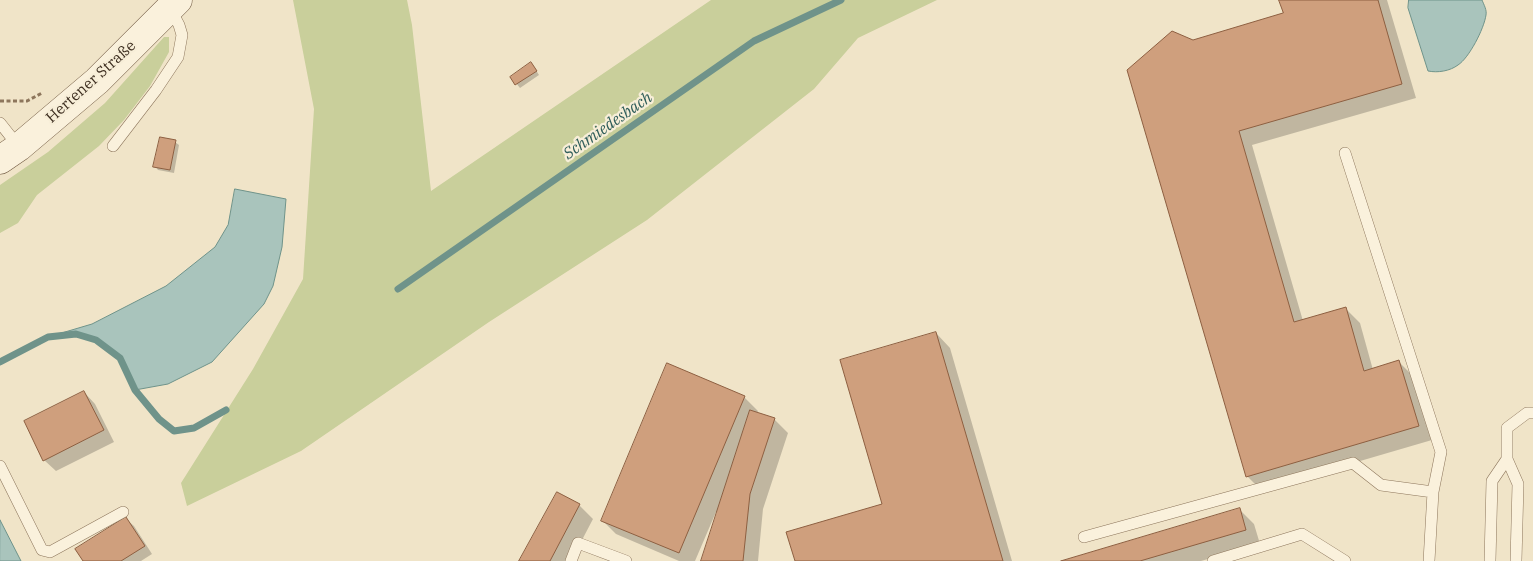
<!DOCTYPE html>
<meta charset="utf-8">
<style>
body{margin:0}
canvas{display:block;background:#f0e4c8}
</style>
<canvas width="1533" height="561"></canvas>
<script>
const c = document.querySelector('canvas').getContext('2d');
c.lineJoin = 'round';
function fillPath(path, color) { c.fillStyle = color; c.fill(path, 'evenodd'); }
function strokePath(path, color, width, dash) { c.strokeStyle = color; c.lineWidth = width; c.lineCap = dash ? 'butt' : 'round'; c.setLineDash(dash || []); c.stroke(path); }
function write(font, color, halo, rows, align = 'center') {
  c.font = font + ' "IBM Plex Serif",serif'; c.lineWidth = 4.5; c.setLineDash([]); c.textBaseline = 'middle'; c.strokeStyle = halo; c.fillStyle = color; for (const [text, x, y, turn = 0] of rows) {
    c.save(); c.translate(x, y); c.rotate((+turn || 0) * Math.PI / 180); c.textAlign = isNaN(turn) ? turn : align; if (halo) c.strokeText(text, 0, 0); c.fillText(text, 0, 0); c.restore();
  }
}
fillPath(new Path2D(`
 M 293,0 L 407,0 L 412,25 L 431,191 L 711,0 L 937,0 L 858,38 L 814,89 L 647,220 L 489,322 L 301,451 L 187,506 L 181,483 L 253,369 L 303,279 L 314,109 Z
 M 164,37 L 169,37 L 169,52 L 150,86 L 124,120 L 99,146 L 37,195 L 18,223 L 0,233 L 0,185 L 48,152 L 105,103 Z`), '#c9cf9b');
const water = new Path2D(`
 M 1409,0 L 1482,0 C 1484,5 1487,10 1486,15 C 1484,29 1469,58 1458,65 C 1450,71 1438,73 1428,71 L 1408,8 Z
 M 235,189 L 286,199 L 282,247 L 273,286 L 264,304 L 212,362 L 168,384 L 135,390 L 120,358 L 96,340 L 76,334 L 48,337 L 92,324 L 166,286 L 215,247 L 228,225 Z
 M 0,520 L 21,561 L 0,561 Z`);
fillPath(water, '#a9c4bc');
strokePath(water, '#6f938a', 1);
fillPath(new Path2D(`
 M 1280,0 L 1387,0 L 1416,98 L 1252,145 L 1303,321 L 1345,308 L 1360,323 L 1373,370 L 1399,362 L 1413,376 L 1432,440 L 1261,490 L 1247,476 L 1192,41 L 1284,14 Z
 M 534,67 L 539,75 L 520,88 L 511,77 Z
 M 175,142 L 179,145 L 174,173 L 158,170 L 155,166 Z
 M 936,333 L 950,348 L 1012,561 L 796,561 L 884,505 Z
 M 84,392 L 95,404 L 114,442 L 56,471 L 44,460 Z
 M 744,397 L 758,411 L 757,413 L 774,419 L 788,433 L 763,509 L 758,561 L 702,561 L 718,512 L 716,512 L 695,561 L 679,561 L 616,534 L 602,520 Z
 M 579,505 L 593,519 L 571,561 L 521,561 Z
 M 1240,510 L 1254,524 L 1260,544 L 1201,561 L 1065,561 Z
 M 126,519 L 134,526 L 152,554 L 141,561 L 84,561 Z`), '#0003');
strokePath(new Path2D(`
 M 398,289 L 754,41 L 841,0
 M 0,362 L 48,337 L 76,334 L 96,340 L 120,358 L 135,390 L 159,419 L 174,431 L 194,428 L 226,410`), '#6f938a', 7);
const building = new Path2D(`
 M 1279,0 L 1378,0 L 1402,84 L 1239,131 L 1294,322 L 1346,307 L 1364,371 L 1399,360 L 1419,426 L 1246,477 L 1127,70 L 1172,31 L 1193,40 L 1283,13 Z
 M 531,62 L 537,71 L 515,85 L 510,77 Z
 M 160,137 L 176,140 L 170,170 L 153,167 Z
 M 936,332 L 1003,561 L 795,561 L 786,532 L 882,504 L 840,360 Z
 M 667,363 L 745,396 L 679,553 L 601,521 Z
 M 84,391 L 104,430 L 43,461 L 24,421 Z
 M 750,410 L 775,418 L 750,494 L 743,561 L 701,561 Z
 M 557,492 L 580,504 L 550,561 L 519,561 Z
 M 1240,508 L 1246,530 L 1140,561 L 1061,561 Z
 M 126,517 L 145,546 L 121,561 L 83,561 L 75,549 Z`);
fillPath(building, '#cf9f7d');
strokePath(building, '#8d5f41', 1);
const service = new Path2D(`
 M 0,123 L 19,147
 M 113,146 L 156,90 L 178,57 L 182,35 L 179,25 L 170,8
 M 1345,153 L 1441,452 L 1433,492 L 1429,561
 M 0,466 L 42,550 L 50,552 L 123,512
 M 1084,537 L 1353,463 L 1381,485 L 1433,492
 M 571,561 L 578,543 L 626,561
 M 1213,561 L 1302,534 L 1345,561
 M 1490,561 L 1492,481 L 1507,459
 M 1516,561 L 1518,484 L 1507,459 L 1507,428 L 1527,413 L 1533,413`);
const secondary = new Path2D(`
 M 0,160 L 19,147 L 97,81 L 178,0`);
strokePath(service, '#8d765c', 12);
strokePath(secondary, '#6f573f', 29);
strokePath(new Path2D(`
 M 0,101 L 27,101 L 42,93`), '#8d765c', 3, [4, 2.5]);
strokePath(service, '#faf1dc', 11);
strokePath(secondary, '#faf1dc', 28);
write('15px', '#3d2e20', '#f7eed8', [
 ["Hertener Straße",91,82,-42]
]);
write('italic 16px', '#2f5d5a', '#f7eed8', [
 ["Schmiedesbach",608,126,-35]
]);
</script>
